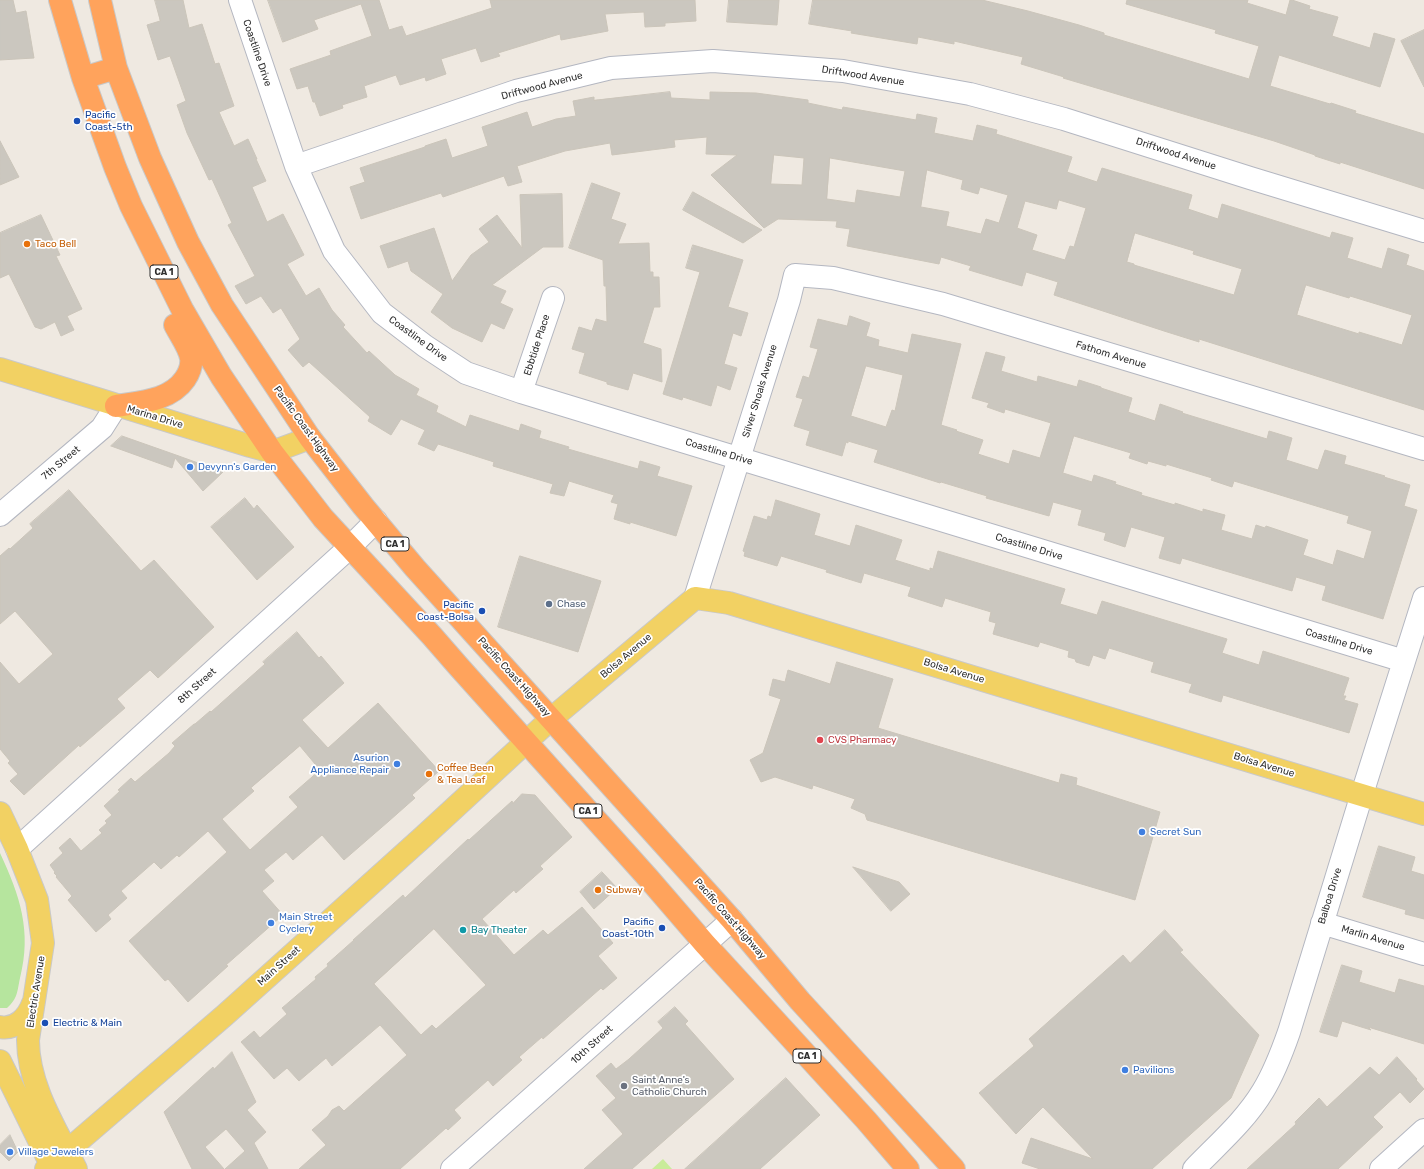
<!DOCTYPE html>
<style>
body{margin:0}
canvas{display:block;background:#efe9e1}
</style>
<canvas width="1424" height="1169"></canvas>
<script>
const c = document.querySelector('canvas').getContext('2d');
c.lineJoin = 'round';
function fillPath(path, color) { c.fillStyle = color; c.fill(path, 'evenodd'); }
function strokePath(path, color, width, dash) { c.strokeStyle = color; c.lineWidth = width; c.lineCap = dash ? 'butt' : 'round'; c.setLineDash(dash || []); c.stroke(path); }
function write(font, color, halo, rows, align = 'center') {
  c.font = font + ' Rubik,sans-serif'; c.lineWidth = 3.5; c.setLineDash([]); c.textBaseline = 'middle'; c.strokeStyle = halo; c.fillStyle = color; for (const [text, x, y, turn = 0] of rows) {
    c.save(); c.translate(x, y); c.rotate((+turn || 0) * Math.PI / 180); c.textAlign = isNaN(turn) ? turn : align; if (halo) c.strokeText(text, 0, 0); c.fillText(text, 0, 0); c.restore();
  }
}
fillPath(new Path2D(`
 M 0,853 C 20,896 32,931 20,978 C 17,992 18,998 7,1008 L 0,1008 Z`), '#b6e59e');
fillPath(new Path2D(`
 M 663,1159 L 672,1169 L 652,1169 Z`), '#c9ec9a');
const building = new Path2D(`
 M 0,0 L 13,0 L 16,13 L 26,11 L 34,58 L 0,60 Z
 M 155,0 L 183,0 L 189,28 L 202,24 L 215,64 L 219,63 L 234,106 L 219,112 L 234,146 L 248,139 L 257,159 L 256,159 L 266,181 L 252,187 L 267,222 L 283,214 L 304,255 L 287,264 L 306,296 L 319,288 L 332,310 L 345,325 L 343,327 L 367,353 L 369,351 L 395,375 L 419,389 L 416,395 L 438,406 L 436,412 L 466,427 L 470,415 L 519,431 L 521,424 L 541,431 L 539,438 L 569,447 L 568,449 L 638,469 L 640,461 L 660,467 L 657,476 L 692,486 L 676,536 L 630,522 L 630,524 L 614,519 L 618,504 L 611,502 L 614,495 L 569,481 L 564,496 L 550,493 L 553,484 L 493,466 L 494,462 L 438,444 L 434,451 L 418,444 L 425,430 L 401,419 L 391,435 L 368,421 L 370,417 L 309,362 L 303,367 L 288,350 L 300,339 L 281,308 L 273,313 L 261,296 L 246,304 L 235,286 L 255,276 L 228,225 L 232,223 L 212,179 L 209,180 L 187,133 L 177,105 L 186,101 L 170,56 L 158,60 L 147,25 L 160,21 Z
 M 268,0 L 379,0 L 389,30 L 402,26 L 406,36 L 492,8 L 490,0 L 695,0 L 696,21 L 665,23 L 665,26 L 645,27 L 644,12 L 605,14 L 608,31 L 561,40 L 560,34 L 498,53 L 500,56 L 481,62 L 476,48 L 441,59 L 446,74 L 426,81 L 425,77 L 400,85 L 396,75 L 364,86 L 367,97 L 342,105 L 343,108 L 320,116 L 315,102 L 313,102 L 308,86 L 297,89 L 290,69 L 331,55 L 330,51 L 372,36 L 361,4 L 314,20 L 318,29 L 283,42 Z
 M 729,0 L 779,0 L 777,25 L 727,22 Z
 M 813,0 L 982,0 L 1028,11 L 1079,25 L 1104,33 L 1104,35 L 1249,79 L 1259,46 L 1215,33 L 1216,30 L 1126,4 L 1127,0 L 1248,0 L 1247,3 L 1286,15 L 1290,0 L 1292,0 L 1310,6 L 1309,9 L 1338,17 L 1332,36 L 1370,48 L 1374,33 L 1395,39 L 1380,87 L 1279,55 L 1270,86 L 1330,104 L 1331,103 L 1356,111 L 1355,113 L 1424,134 L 1424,189 L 1340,162 L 1340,164 L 1315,156 L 1315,155 L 1274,141 L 1063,78 L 1064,77 L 1021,64 L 1023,57 L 954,41 L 954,44 L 918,37 L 917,44 L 851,33 L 852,31 L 809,24 Z
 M 1424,30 L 1424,87 L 1401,41 Z
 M 670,92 L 671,98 L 710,100 L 710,92 L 756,93 L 808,100 L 808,103 L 842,110 L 843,107 L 916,120 L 917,114 L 937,118 L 934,133 L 973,141 L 977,125 L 997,130 L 996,134 L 1072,157 L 1067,172 L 1097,182 L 1102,168 L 1192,195 L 1188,209 L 1218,219 L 1222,204 L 1330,238 L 1332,232 L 1353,238 L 1347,258 L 1382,269 L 1388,248 L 1409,255 L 1406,265 L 1424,271 L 1424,410 L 1199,339 L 1199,342 L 1164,331 L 1054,295 L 1058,282 L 1026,272 L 1022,286 L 969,270 L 971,266 L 941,257 L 939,264 L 847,246 L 850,229 L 836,227 L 837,221 L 778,219 L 764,228 L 711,175 L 737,155 L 706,154 L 707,137 L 674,140 L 675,147 L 612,155 L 610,143 L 565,151 L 517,166 L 522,182 L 508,186 L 504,176 L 443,197 L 441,193 L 361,219 L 350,187 L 365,182 L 360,168 L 425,147 L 425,146 L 446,139 L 452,158 L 488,146 L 482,127 L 527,112 L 532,127 L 556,119 L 576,116 L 573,101 L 594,97 L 594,100 ZM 774,155 L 804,158 L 802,185 L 771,184 ZM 830,158 L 905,171 L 900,197 L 857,190 L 855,203 L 827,199 ZM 927,170 L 963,180 L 961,189 L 978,194 L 980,187 L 1008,195 L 999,223 L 986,219 L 981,234 L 946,226 L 949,212 L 921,207 ZM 1059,200 L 1086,208 L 1074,247 L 1070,246 L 1065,260 L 1032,250 L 1037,235 L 1017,228 L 1025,201 L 1056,209 ZM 1135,233 L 1194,251 L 1193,254 L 1242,269 L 1234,295 L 1134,265 L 1134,264 L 1127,262 ZM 1306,285 L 1349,298 L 1350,296 L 1412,315 L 1402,345 L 1359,332 L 1359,334 L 1297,315 Z
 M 0,141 L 19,177 L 0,185 Z
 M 592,183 L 620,193 L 611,219 L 626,224 L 618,244 L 649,243 L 650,272 L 653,272 L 653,277 L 659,277 L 660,307 L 654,307 L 643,343 L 661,349 L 662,382 L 633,373 L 628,390 L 607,384 L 607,382 L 579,373 L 585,353 L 572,349 L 579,327 L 592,331 L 596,319 L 607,322 L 606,286 L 604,286 L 603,260 L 569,248 Z
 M 693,192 L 762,230 L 743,243 L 683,210 Z
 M 562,194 L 563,247 L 543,247 L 492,285 L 506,291 L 500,303 L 513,309 L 504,329 L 491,323 L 482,342 L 452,328 L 431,312 L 443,294 L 411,271 L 408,261 L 388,268 L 380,246 L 434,228 L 452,281 L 471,255 L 489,242 L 479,229 L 497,215 L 522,248 L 520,195 Z
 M 41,215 L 60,255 L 56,256 L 82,309 L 67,316 L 74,330 L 61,336 L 55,322 L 41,329 L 35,327 L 9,274 L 0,278 L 0,233 Z
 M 693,245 L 743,260 L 728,307 L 748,313 L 741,336 L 733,333 L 724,364 L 737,368 L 730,390 L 717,385 L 711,406 L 683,397 L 682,400 L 663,394 L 700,272 L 686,268 Z
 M 850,316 L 870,323 L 866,336 L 879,340 L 878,346 L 908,353 L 912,334 L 961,344 L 941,425 L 957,430 L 956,431 L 983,440 L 978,454 L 1009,464 L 1013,450 L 1040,458 L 1051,423 L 1005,409 L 1004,413 L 987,407 L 989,403 L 972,398 L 986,352 L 1005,357 L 1001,371 L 1037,382 L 1038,376 L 1077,387 L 1079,380 L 1101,387 L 1101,388 L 1132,398 L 1128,412 L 1155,421 L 1160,404 L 1183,412 L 1182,413 L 1267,439 L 1269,431 L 1292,438 L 1286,460 L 1318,470 L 1325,450 L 1346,456 L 1344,464 L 1385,476 L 1384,477 L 1410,485 L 1404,506 L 1417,510 L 1383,619 L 1322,600 L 1326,586 L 1296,577 L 1292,591 L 1182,558 L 1180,564 L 1159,558 L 1165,537 L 1131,527 L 1125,547 L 1104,540 L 1106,533 L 1078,525 L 1082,510 L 1053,502 L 1049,516 L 986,498 L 987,496 L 941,482 L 940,483 L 874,462 L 878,450 L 848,441 L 848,443 L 846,442 L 842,456 L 806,445 L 810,431 L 794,426 L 803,399 L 796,397 L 803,376 L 809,378 L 818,349 L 810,347 L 818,319 L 847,326 ZM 866,366 L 903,375 L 895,411 L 892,410 L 886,427 L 851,416 ZM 1074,436 L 1131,453 L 1129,458 L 1147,464 L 1148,461 L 1166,466 L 1166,464 L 1212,478 L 1211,480 L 1232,487 L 1234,481 L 1349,516 L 1347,523 L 1372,531 L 1364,559 L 1337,550 L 1333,565 L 1303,555 L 1308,540 L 1266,526 L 1265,528 L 1256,525 L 1252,539 L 1221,530 L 1225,515 L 1203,509 L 1203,512 L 1175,503 L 1175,505 L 1141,495 L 1142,493 L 1115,484 L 1116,482 L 1094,475 L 1092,482 L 1063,473 Z
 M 122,436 L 176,455 L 223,472 L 203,491 L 175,458 L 172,468 L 111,446 Z
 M 69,490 L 141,571 L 154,560 L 214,627 L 158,678 L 150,670 L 117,699 L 125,708 L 80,747 L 79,745 L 24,795 L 10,781 L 18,774 L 8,763 L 10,761 L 0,749 L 0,662 L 19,684 L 53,654 L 15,611 L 0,624 L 0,556 L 9,548 L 10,549 L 33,528 L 30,524 Z
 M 245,498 L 254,509 L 257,505 L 294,547 L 257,580 L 211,527 Z
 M 776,500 L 820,514 L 814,535 L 850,546 L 856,525 L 902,540 L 895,560 L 930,571 L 930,568 L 933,569 L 938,551 L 1065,589 L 1060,604 L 1097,615 L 1102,601 L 1227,639 L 1222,653 L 1259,665 L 1263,651 L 1349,678 L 1343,696 L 1346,696 L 1344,700 L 1358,704 L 1349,733 L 1223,695 L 1221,702 L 1189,692 L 1192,684 L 1151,672 L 1154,662 L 1109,648 L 1105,659 L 1093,655 L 1089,666 L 1076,662 L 1075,659 L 1068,657 L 1069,651 L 1040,642 L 1038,647 L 993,634 L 996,623 L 989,621 L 991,612 L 945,598 L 942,607 L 908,596 L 911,587 L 864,573 L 861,583 L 826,572 L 827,570 L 781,556 L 777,566 L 744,556 L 745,552 L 743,551 L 754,516 L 767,520 L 768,516 L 771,517 Z
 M 520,556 L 601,581 L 578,652 L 498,627 Z
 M 297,632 L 319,658 L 321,656 L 344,683 L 302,720 L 328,748 L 378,703 L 439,771 L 412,795 L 415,798 L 389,821 L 344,860 L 322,835 L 293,860 L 286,852 L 264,870 L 274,881 L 262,891 L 283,915 L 226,965 L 228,966 L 188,1002 L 168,979 L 165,981 L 129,941 L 227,852 L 208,831 L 179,857 L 177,855 L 161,869 L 154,862 L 121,891 L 127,898 L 108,915 L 111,919 L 96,932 L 68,900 L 72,896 L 56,877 L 57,876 L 54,873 L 55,872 L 50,865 L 63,853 L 59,848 L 70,838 L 81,851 L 102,833 L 99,830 L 107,823 L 105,821 L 112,815 L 104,806 L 120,791 L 118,790 L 131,778 L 135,782 L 169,753 L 175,746 L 172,743 L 194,724 L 195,724 L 210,711 L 211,712 L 265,664 L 263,662 ZM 300,746 L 320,770 L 289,797 L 298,807 L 250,850 L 222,819 L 254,791 L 251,788 Z
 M 837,662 L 893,679 L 878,728 L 1059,783 L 1061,774 L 1077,778 L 1076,785 L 1160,812 L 1135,900 L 867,820 L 865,814 L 851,808 L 855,799 L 813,785 L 812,789 L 775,777 L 761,782 L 750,760 L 763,753 L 781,699 L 769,695 L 773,679 L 785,682 L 788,670 L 830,684 Z
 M 522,794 L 535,795 L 572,837 L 540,866 L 543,869 L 516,893 L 514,890 L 482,919 L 514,955 L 543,930 L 548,935 L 582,907 L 613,943 L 598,956 L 617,978 L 603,990 L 601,988 L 543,1039 L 542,1037 L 519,1057 L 522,1060 L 493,1086 L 488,1080 L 454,1110 L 461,1118 L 448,1130 L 446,1128 L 400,1169 L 299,1169 L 326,1145 L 312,1130 L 328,1116 L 332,1110 L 339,1106 L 344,1111 L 407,1055 L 380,1025 L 332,1066 L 326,1058 L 299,1081 L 287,1068 L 274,1079 L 241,1042 L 254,1031 L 260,1038 L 287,1014 L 282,1008 L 316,979 L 315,977 L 328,966 L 327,964 L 354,940 L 353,940 L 403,895 L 405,898 L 468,839 L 469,840 L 512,801 L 513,803 ZM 434,929 L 486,985 L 436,1029 L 432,1025 L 421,1035 L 374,984 Z
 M 1379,846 L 1415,857 L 1411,871 L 1424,875 L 1424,919 L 1405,914 L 1406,910 L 1363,897 Z
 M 853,867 L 899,882 L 910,894 L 891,911 Z
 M 602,872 L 617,888 L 594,909 L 580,892 Z
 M 1165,930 L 1183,950 L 1180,952 L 1259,1035 L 1231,1098 L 1152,1169 L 1040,1169 L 1022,1163 L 1031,1138 L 1093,1159 L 1043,1107 L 1016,1134 L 979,1093 L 1034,1046 L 1029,1039 L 1123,955 L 1130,963 Z
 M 1342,965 L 1362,971 L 1359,982 L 1395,993 L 1399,979 L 1424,986 L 1424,1044 L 1368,1027 L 1371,1030 L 1342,1021 L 1337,1037 L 1320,1032 Z
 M 675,1007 L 688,1021 L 685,1024 L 734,1079 L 632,1169 L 584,1169 L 623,1134 L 602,1110 L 616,1098 L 596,1076 L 611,1063 L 616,1069 L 629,1059 L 663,1028 L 658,1022 Z
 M 232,1052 L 256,1102 L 247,1110 L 266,1132 L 254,1143 L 268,1169 L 225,1169 L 245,1151 L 226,1129 L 205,1147 L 224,1169 L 192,1169 L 164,1112 L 213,1067 L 214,1069 Z
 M 1397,1057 L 1417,1079 L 1416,1080 L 1424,1089 L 1410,1103 L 1400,1092 L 1373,1117 L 1383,1127 L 1338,1169 L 1247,1169 L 1296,1124 L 1295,1122 L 1319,1098 L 1327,1107 L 1370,1067 L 1379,1075 Z
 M 786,1078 L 820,1115 L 760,1169 L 685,1169 Z
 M 10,1135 L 18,1152 L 9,1161 L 0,1152 L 0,1145 Z`);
fillPath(building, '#cbc7bf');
strokePath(building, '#cbc5ba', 1);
const minor = new Path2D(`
 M 240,0 L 296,166 L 334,251 L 382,313 L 425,346 L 466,373 L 521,392 L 1404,661
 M 296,166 L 516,91 L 611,68 L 713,61 L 843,71 L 970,94 L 1064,119 L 1250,178 L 1424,231
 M 521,392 L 553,298
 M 0,515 L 102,428 L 116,406
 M 695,598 L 789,300 L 795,275 L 833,278 L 943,304 L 1424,449
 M 17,849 L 350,547 L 376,521
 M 1322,923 L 1424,954
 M 452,1169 L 732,920
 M 1194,1169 C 1218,1144 1245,1121 1263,1091 C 1274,1073 1282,1052 1289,1032 L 1362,794 L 1424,598
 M 1381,1169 L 1424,1130`);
const major = new Path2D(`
 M 0,369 L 250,446 L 272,452 L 310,438
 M 0,813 L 17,849 L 37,900 L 43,943 L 28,1040 C 28,1086 56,1129 76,1169
 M 0,1027 C 16,1030 28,1017 33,1003
 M 0,1061 L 53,1169
 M 46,1169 L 225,1015 L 423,837 L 551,719 L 695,598 L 729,603 L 1424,814`);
const highway = new Path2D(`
 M 60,0 L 83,78 L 115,167 L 131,206 L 182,309 L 221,376 L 272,452 L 323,518 L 432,636 L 459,667 L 649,879 L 705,944 L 866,1120 L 908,1169
 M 100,0 L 116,68 L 150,158 L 188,242 L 222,305 L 310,438 L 363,506 L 415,568 L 732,920 L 800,1001 L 954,1169
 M 83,78 L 116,68
 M 116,406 C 140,402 170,401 185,379 C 189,373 192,365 191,358 C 189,347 180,335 175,325`);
strokePath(minor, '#b4b7c1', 24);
strokePath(major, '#c9c9c9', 24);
strokePath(highway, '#c9c9c9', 24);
strokePath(minor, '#fff', 22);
strokePath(major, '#f2d163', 22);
strokePath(highway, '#ffa35c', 22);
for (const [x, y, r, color] of [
 [77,121,4,"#1a4fb4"],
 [27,244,4,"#e8710a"],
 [190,467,4,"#3f7fe0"],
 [549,604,4,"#5c6f8a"],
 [482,611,4,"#1a4fb4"],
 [820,740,4,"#e0444e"],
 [397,764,4,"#3f7fe0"],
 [429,774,4,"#e8710a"],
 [1142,832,4,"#3f7fe0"],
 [598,890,4,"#e8710a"],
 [271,923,4,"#3f7fe0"],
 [662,928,4,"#1a4fb4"],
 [463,930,4,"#0f9aa8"],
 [45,1023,4,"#1a4fb4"],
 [1125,1070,4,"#3f7fe0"],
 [624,1086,4,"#6b7280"],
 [10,1152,4,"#3f7fe0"]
]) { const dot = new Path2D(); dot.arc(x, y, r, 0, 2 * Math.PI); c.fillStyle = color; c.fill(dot); strokePath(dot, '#fff', 1.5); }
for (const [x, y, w] of [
 [164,272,28],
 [395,544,28],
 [588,811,28],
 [807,1056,28]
]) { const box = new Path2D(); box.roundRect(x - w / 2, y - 7, w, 14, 3); c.fillStyle = '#fff'; c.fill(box); strokePath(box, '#2e2e2e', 1); }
write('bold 9px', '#2e2e2e', null, [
 ["CA 1",164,272],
 ["CA 1",395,544],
 ["CA 1",588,811],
 ["CA 1",807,1056]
]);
write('10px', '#2e2e2e', '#fff', [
 ["Coastline Drive",257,53,71],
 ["Driftwood Avenue",863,76,9],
 ["Driftwood Avenue",542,86,-15],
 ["Driftwood Avenue",1176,154,18],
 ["Coastline Drive",418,339,36],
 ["Ebbtide Place",537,345,-72],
 ["Fathom Avenue",1111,355,17],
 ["Silver Shoals Avenue",760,391,-73],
 ["Marina Drive",155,417,17],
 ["Pacific Coast Highway",306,429,54],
 ["Coastline Drive",719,452,17],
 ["7th Street",61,463,-40],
 ["Coastline Drive",1029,547,17],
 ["Coastline Drive",1339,642,17],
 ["Bolsa Avenue",626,656,-40],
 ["Bolsa Avenue",954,671,17],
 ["Pacific Coast Highway",514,677,48],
 ["8th Street",197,686,-42],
 ["Bolsa Avenue",1264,765,17],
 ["Balboa Drive",1330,896,-73],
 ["Pacific Coast Highway",730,919,49],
 ["Marlin Avenue",1373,938,17],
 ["Main Street",279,966,-42],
 ["Electric Avenue",36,992,-81],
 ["10th Street",592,1045,-42]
]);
write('10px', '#164399', '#fff', [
 ["Pacific",85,115],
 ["Coast-5th",85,127],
 ["Pacific",474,605,"right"],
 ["Coast-Bolsa",474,617,"right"],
 ["Pacific",654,922,"right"],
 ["Coast-10th",654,934,"right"],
 ["Electric & Main",53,1023]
], 'left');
write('10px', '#c56008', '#fff', [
 ["Taco Bell",35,244],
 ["Coffee Been",437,768],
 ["& Tea Leaf",437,780],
 ["Subway",606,890]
], 'left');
write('10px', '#366cbe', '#fff', [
 ["Devynn's Garden",198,467],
 ["Asurion",389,758,"right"],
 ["Appliance Repair",389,770,"right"],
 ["Secret Sun",1150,832],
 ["Main Street",279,917],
 ["Cyclery",279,929],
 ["Pavilions",1133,1070],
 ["Village Jewelers",18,1152]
], 'left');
write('10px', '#4e5e75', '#fff', [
 ["Chase",557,604]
], 'left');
write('10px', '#be3a42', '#fff', [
 ["CVS Pharmacy",828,740]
], 'left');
write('10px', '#0d838f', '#fff', [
 ["Bay Theater",471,930]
], 'left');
write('10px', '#5b616d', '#fff', [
 ["Saint Anne's",632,1080],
 ["Catholic Church",632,1092]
], 'left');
</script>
